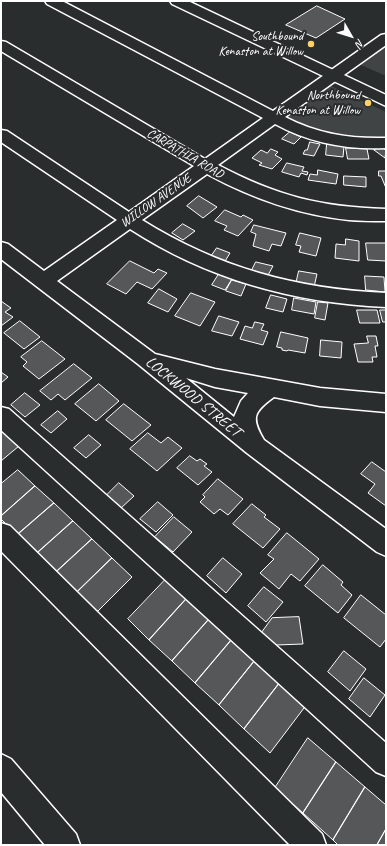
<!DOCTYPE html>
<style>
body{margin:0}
#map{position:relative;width:387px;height:846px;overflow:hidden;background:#2a2d2e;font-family:Caveat,sans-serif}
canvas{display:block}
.frame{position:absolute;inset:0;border:2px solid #fff;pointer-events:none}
.north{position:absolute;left:331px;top:16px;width:40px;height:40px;-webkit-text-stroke:3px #2a2d2e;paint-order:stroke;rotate:129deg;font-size:11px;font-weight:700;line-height:16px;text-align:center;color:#fff}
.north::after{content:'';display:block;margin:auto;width:14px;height:18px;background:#fff;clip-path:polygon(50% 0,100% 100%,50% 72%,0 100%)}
</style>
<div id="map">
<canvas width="387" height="846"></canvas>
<div class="frame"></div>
<div class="north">N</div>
</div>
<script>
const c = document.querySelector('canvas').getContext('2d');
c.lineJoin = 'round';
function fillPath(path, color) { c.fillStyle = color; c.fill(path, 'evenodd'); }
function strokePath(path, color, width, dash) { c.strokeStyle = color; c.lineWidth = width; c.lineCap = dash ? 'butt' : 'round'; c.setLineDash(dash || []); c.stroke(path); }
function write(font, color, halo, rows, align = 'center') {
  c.font = font + ' Caveat,sans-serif'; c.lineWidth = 4; c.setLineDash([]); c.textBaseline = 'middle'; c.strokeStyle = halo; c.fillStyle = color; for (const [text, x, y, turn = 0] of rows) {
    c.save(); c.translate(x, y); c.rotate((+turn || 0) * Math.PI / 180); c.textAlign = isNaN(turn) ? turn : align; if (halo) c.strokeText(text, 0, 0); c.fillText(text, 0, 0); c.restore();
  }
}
fillPath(new Path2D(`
 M 386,44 L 386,76 L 359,64 Z
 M 327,84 L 386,112 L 386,141 L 350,141 L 287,122 L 284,116 Z`), '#414445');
const building = new Path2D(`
 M 317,6 L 345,19 L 316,38 L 286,25 Z
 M 290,132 L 301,137 L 294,144 L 282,139 Z
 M 310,142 L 320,144 L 314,156 L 303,154 L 305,150 L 307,150 Z
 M 327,144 L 344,146 L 343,157 L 326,155 Z
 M 381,147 L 386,150 L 385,158 L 374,150 Z
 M 346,148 L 367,149 L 369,159 L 348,159 Z
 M 271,149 L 278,152 L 275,155 L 282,159 L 272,169 L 259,165 L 262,163 L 252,158 L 261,150 L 267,153 Z
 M 287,163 L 304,167 L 302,171 L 308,172 L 307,175 L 301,173 L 299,177 L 282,172 Z
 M 318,170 L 338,174 L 336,184 L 308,180 L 310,174 L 317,175 Z
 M 379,171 L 386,171 L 386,188 L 381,176 L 379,176 Z
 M 344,176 L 366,177 L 366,187 L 344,185 Z
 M 199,196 L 217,207 L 203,218 L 187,206 Z
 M 225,210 L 241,217 L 243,215 L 253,220 L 238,236 L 224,230 L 227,226 L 215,221 Z
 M 183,224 L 195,231 L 183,240 L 172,233 Z
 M 254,225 L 286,233 L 281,246 L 272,244 L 269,251 L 253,246 L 256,234 L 251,232 Z
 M 300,233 L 321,238 L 316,256 L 299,252 L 301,246 L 296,245 Z
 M 346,239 L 359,241 L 359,261 L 335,258 L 336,244 L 345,245 Z
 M 366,243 L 386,243 L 386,261 L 368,260 Z
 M 217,248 L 230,253 L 224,263 L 210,258 Z
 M 130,261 L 154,273 L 158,269 L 167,273 L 152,289 L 137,282 L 126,294 L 107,284 Z
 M 256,262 L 273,266 L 267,277 L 251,272 Z
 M 299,271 L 317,274 L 314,287 L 296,284 Z
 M 219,274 L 232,279 L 225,290 L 212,285 Z
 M 365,276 L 384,277 L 385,292 L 366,290 Z
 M 232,280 L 246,284 L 241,296 L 226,291 Z
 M 159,289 L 177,299 L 168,312 L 148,303 Z
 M 191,293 L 215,302 L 200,326 L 175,316 Z
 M 271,295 L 287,299 L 283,312 L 266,308 Z
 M 294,298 L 316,302 L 314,314 L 292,310 Z
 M 1,301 L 11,308 L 5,312 L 13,317 L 1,326 Z
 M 318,302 L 328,303 L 325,320 L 315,318 Z
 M 357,310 L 377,310 L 380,323 L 360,323 Z
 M 380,310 L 386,310 L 386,322 L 383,322 Z
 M 219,316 L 239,322 L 232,336 L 212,331 Z
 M 20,321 L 40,337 L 24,349 L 4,333 Z
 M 255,322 L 264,324 L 261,330 L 268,332 L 263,345 L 240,339 L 245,326 L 252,328 Z
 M 281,332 L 308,338 L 305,353 L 288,350 L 287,351 L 282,350 L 282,348 L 277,347 Z
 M 367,336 L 376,336 L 378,346 L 375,346 L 377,357 L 372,357 L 373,362 L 358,362 L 354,344 L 368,343 Z
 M 321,340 L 342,342 L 341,358 L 320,356 Z
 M 42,341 L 65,359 L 39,379 L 23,366 L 27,362 L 21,357 Z
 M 74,364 L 92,378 L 65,400 L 58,394 L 51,400 L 40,391 Z
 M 1,372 L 8,377 L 1,383 Z
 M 99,384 L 119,401 L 96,421 L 75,404 Z
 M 25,393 L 40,405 L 25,417 L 11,405 Z
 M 124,404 L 151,425 L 132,441 L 106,420 Z
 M 58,411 L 67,419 L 51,433 L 41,425 Z
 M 3,431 L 19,446 L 1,461 L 1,432 Z
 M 148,433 L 161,443 L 168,437 L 182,448 L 157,471 L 130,449 Z
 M 89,435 L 101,445 L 86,458 L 74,448 Z
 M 190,456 L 197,461 L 200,459 L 207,464 L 204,466 L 212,472 L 198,485 L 177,468 Z
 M 372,462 L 386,472 L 386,506 L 368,493 L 375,484 L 361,474 Z
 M 18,470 L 35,486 L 1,516 L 1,484 Z
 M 218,479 L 243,499 L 228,515 L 220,509 L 214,514 L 200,502 L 205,497 L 203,495 Z
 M 119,483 L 134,496 L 120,509 L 106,496 Z
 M 35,486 L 54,503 L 17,535 L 1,519 L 1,516 Z
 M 158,502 L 173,515 L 156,532 L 140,519 Z
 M 54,503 L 73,521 L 36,554 L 17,535 Z
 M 252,504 L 266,515 L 264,517 L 280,529 L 263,548 L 233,524 Z
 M 174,517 L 192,532 L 173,552 L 155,537 Z
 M 73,521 L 92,539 L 55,573 L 36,554 Z
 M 287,533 L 319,559 L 300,581 L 291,574 L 279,589 L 260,573 L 274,559 L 268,555 Z
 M 92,539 L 112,558 L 76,593 L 55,573 Z
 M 112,558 L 132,577 L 96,613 L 76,593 Z
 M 223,558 L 242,574 L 226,593 L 207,576 Z
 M 323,565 L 343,582 L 341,585 L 352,595 L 338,613 L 305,586 Z
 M 166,579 L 187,598 L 149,640 L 128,619 Z
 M 264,587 L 283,602 L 266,622 L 248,606 Z
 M 361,595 L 386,615 L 386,639 L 380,647 L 344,618 Z
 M 187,598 L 210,618 L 172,661 L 149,640 Z
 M 299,617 L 303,644 L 276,645 L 261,633 L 272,618 Z
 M 210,618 L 233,638 L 195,683 L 172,661 Z
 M 233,638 L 256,659 L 219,705 L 195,683 Z
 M 344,651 L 366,669 L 350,691 L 328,672 Z
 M 256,659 L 281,681 L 244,729 L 219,705 Z
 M 364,678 L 385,695 L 370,717 L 349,699 Z
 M 281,681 L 307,704 L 270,753 L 244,729 Z
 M 308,738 L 336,762 L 303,813 L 275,788 Z
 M 336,762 L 365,787 L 333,840 L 303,813 Z
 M 365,787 L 386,805 L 386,829 L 377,845 L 338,845 L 333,840 Z
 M 386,829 L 386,845 L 377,845 Z`);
fillPath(building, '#555758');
strokePath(building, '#fff', 1);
const minor = new Path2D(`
 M 45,1 L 62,1 L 273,111 L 381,35 L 386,34 L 386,45 L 285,117 C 318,134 350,139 386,138 L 386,148 C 347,150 310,143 275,124 L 218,165 C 277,196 320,207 386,209 L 386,221 C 374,221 361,221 349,220 C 299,215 251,198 207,174 L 142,220 C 219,268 296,289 386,293 L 386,307 C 294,303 207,279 130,229 L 57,281 L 155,354 L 215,369 L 320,388 L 386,394 L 386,412 L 320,406 L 274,397 C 253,412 251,418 264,440 L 386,529 L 386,556 L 377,552 L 247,453 L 138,364 L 1,259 L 1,242 L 8,244 L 44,271 L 117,220 L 1,142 L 1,130 L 7,131 L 129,212 L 194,166 L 1,51 L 1,41 L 6,42 L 205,159 L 263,118 L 47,4 ZM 186,378 L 215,387 L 248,393 L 241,401 L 234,417 Z
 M 1,407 L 9,409 L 386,743 L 386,776 L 376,772 L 1,430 Z
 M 1,523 L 10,526 L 322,834 L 326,845 L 290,845 L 1,551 Z
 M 1,754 L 11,759 L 76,834 L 80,845 L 45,845 L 1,792 Z`);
const major = new Path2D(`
 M 170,1 L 188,1 L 386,95 L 386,106 L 172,4 Z`);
strokePath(minor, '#fff', 3);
strokePath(major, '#fff', 3);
fillPath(minor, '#2a2d2e');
fillPath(major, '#2a2d2e');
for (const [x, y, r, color] of [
 [311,44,4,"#ffd166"],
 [368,103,4,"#ffd166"]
]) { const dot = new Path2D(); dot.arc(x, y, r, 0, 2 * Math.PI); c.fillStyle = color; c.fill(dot); strokePath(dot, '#2a2d2e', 1.5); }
write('13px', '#fff', '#2a2d2e', [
 ["Southbound",303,37],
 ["Kenaston at Willow",303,52],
 ["Northbound",360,96],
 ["Kenaston at Willow",360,111]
], 'right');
write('13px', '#fff', '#2a2d2e', [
 ["CARPATHIA ROAD",185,154,30],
 ["WILLOW AVENUE",156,201,-35]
]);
write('16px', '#fff', '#2a2d2e', [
 ["LOCKWOOD STREET",193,397,39]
]);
</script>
